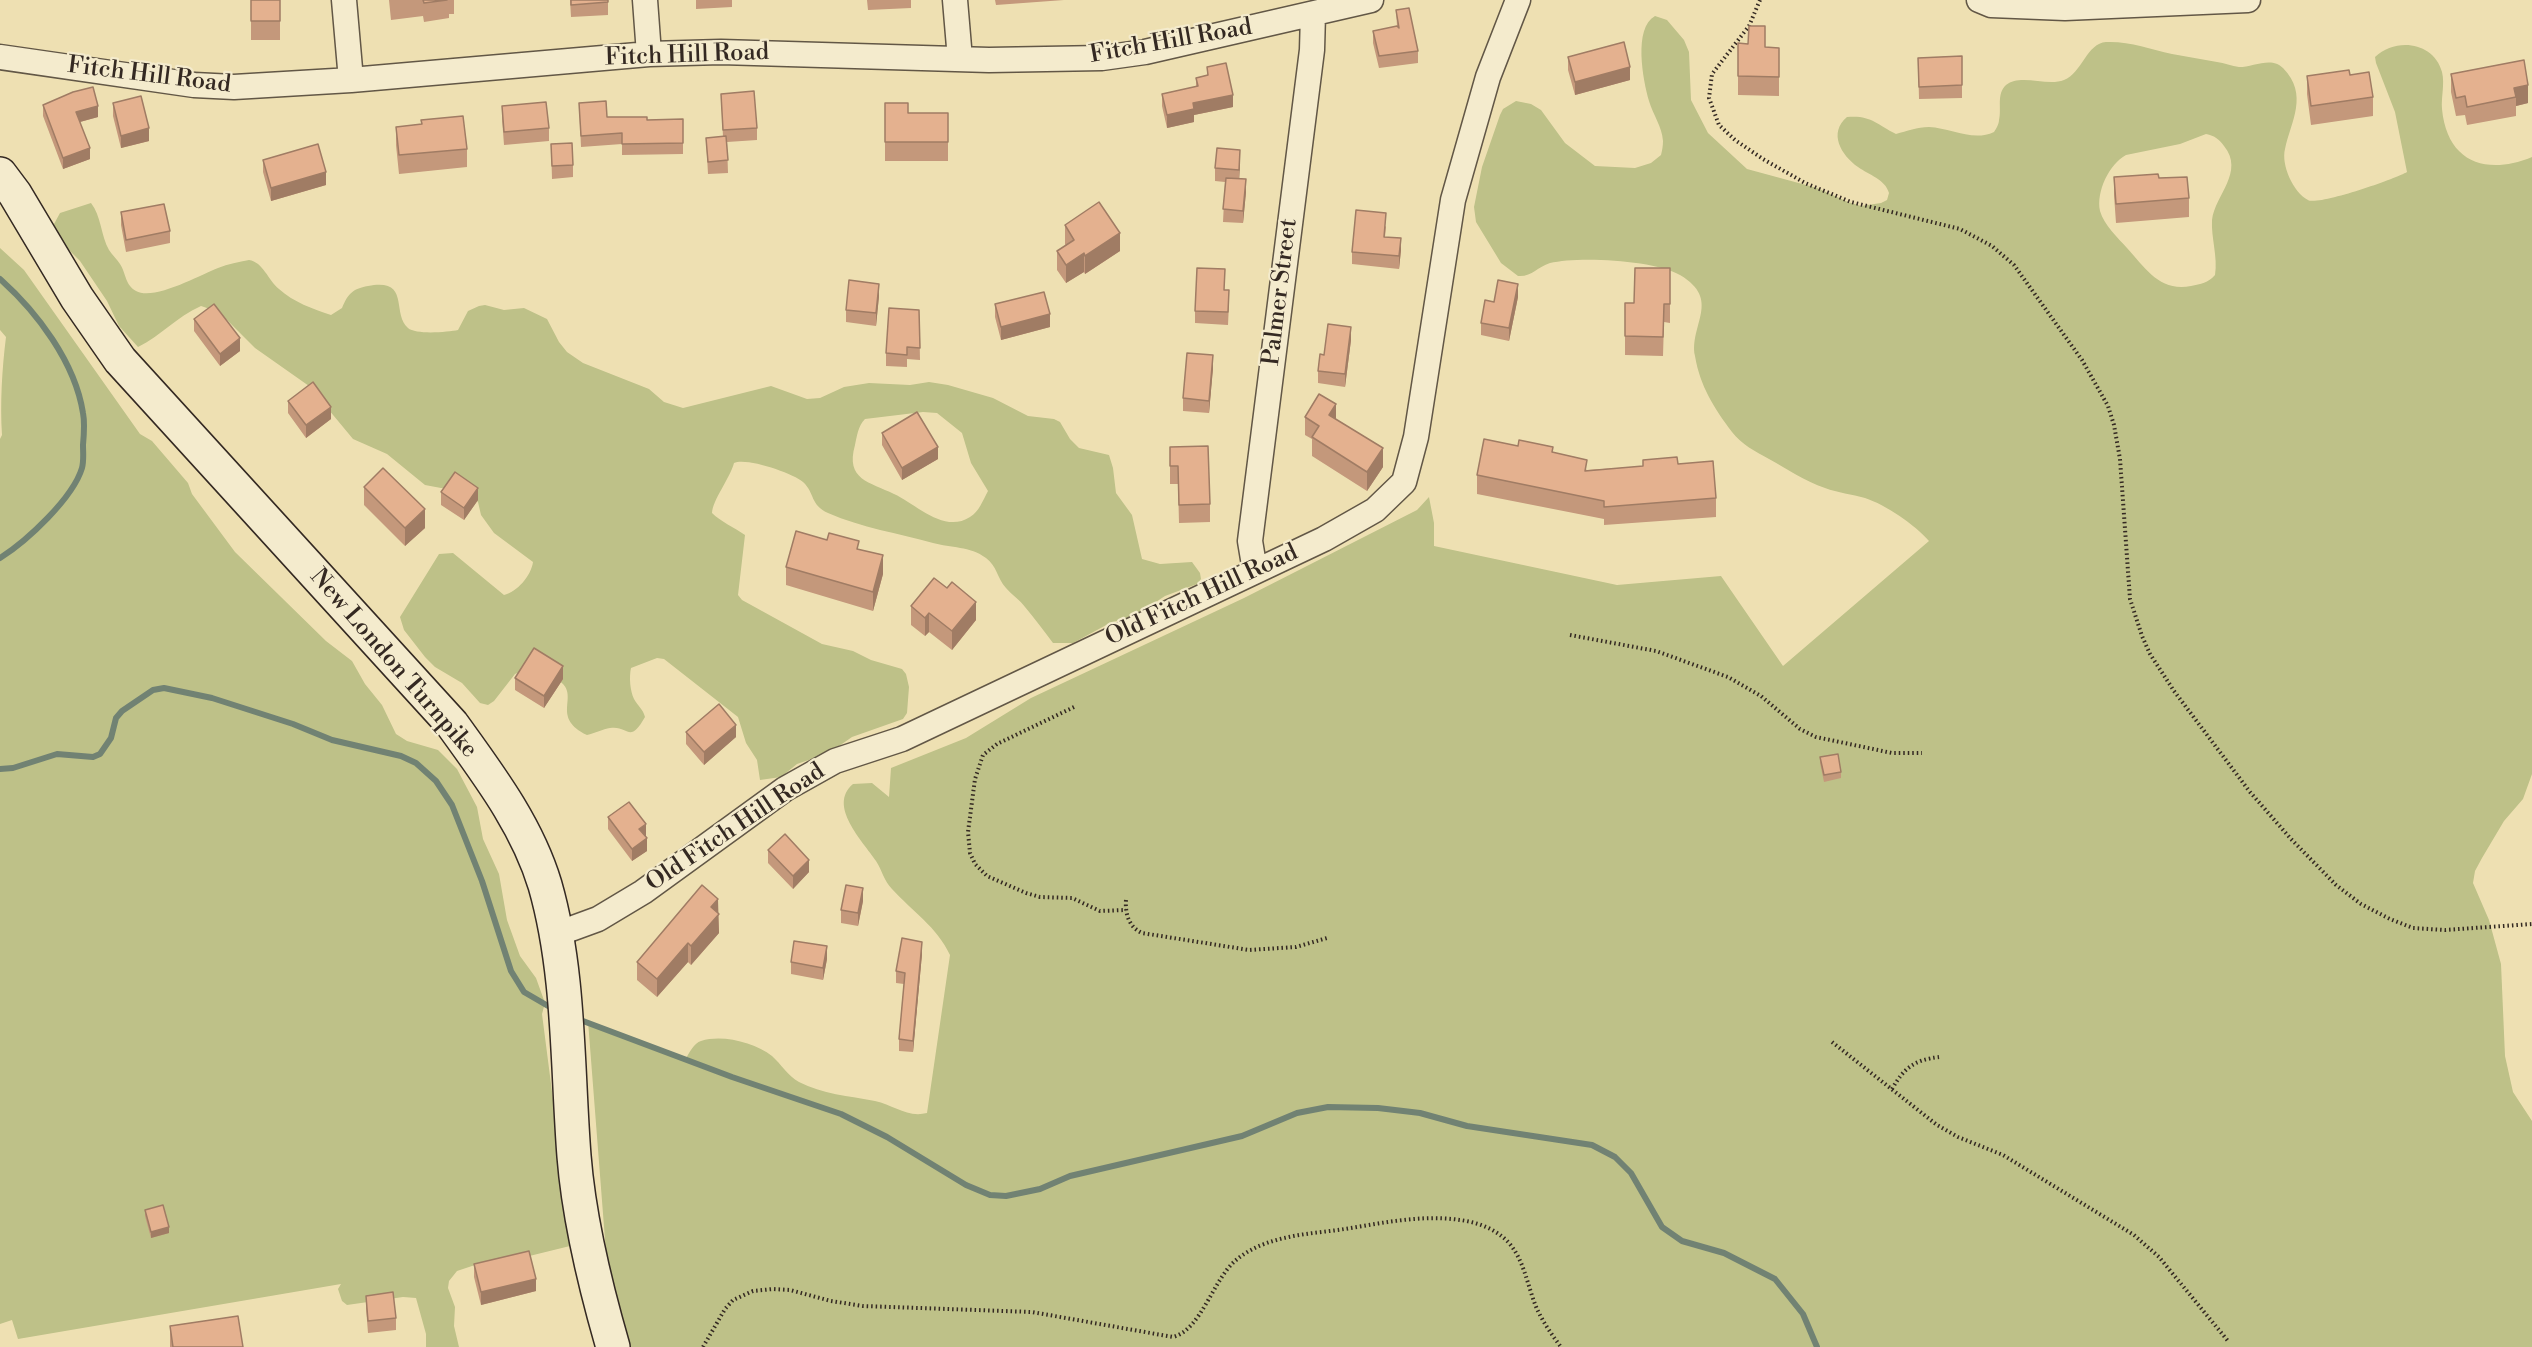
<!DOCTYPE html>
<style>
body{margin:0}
canvas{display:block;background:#eee0b2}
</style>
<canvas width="2532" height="1347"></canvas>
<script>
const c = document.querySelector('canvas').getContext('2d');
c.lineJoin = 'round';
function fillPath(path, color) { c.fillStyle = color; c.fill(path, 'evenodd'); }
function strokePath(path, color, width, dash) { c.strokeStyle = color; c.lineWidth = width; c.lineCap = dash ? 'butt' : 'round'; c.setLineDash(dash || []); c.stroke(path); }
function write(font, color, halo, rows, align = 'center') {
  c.font = font + ' "Libre Bodoni",serif'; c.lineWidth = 4.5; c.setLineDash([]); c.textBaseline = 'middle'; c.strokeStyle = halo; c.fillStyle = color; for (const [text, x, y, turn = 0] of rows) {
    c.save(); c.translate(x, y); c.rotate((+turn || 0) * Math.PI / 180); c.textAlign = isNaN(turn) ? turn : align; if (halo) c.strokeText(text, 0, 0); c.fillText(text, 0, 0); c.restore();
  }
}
fillPath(new Path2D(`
 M 1655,16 L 1667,20 L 1684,40 L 1689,52 L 1691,100 L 1708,133 L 1747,169 L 1817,188 L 1848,202 L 1861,206 L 1881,203 L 1887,200 L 1889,193 C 1885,179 1869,175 1858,167 C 1841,155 1828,133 1847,117 C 1871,115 1876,124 1896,134 C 1907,131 1917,127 1929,127 C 1951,128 1973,142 1994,132 C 1996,129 1999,124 1999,120 C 2002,109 1996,94 2006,85 C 2021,73 2047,87 2064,80 C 2082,73 2087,43 2106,42 C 2129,41 2150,49 2172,54 C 2187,57 2202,59 2217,62 C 2224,63 2232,66 2239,67 C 2253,67 2272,56 2283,68 C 2309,95 2291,121 2285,149 C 2281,165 2293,192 2308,200 C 2318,206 2395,179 2407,172 L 2395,112 L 2376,63 L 2375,57 C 2396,37 2434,42 2442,72 C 2445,84 2441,97 2442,109 C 2447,162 2486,176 2532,157 L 2532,774 L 2523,799 L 2504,821 L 2482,858 L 2475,871 L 2473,883 L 2489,920 L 2501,964 L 2505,1056 L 2513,1092 L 2532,1121 L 2532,1347 L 626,1347 L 607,1265 L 588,1021 L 686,1058 C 690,1052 694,1043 701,1041 C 723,1034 755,1043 772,1056 C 781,1064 788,1076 799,1082 C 822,1094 849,1096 875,1101 C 894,1105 907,1118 927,1113 L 950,955 C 937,927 912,911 892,889 C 884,881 882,870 876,861 C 863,841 827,806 853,784 L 872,783 L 889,797 L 891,768 L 966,738 L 1031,698 L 1244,598 L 1417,510 L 1429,497 L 1434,523 L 1434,546 L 1617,585 L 1721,576 L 1783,666 L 1929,541 C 1914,524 1886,505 1865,498 C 1852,494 1838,493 1825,488 C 1805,481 1787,469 1769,459 C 1756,452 1741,444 1732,432 C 1714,408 1700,386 1695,356 C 1689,325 1722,300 1680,275 C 1655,260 1578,256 1550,263 C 1537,267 1532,277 1518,276 L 1501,263 L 1476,222 L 1474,207 L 1482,167 L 1500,115 L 1503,109 L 1516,101 L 1531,104 L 1541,110 L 1565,143 L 1595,166 L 1635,168 L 1651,163 L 1661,155 C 1662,151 1663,146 1663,141 C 1662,126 1653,115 1649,101 C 1643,80 1633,28 1655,16 ZM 2206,134 C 2215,136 2219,139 2224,146 C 2245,172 2215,195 2212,220 C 2211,238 2218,257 2215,275 C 2208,283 2201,284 2191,286 C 2160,292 2146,269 2127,248 C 2118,238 2104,225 2100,211 C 2096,192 2109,164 2126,155 L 2180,144 Z
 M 91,203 C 101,215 101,236 109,250 C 112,255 117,259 120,264 C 126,273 125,285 136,291 C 154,301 200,275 218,268 C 228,264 239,262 249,260 C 263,262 268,280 279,289 C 293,302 313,309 331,315 L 342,308 C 348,294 352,289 368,286 C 411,278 391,313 408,328 C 416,335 448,332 458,330 L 468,311 L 479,306 L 485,305 L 504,310 L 524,308 L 547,319 L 559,342 L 567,352 L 583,363 L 649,389 L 664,402 L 683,408 L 771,386 L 807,399 L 820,398 L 844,387 L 869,383 L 910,385 L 929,382 L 948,385 L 993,398 L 1028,416 L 1054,419 L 1060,422 L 1070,439 L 1079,448 L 1109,455 L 1113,468 L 1116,493 L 1132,515 L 1142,559 L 1160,564 L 1192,562 L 1200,573 L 1201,579 L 1197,584 L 1165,596 L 1136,615 L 1110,623 L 1073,643 L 1053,643 C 1044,631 1035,619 1025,607 C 1020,600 1012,595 1006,588 C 997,578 997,566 986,558 C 970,546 951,548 933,543 C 898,533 862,528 828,513 C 810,505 815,493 803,482 C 793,473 746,457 734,463 C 730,478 712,501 712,513 C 721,522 734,527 745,535 L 738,595 L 742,600 L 822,644 L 853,651 L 871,660 L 902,669 L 906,674 L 909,687 L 907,713 L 903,719 L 852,737 L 829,753 L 797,764 L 781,777 L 760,780 L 757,760 L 746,743 L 738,717 L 664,659 L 657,658 L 631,668 C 629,677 630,691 634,699 C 638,706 643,709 645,717 C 629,745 629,725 610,728 C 603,729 595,733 587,735 C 552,718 577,699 563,684 C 555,676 544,671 534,666 L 515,674 L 494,701 L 488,705 L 480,703 L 462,683 L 435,667 L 425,657 L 404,630 L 400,617 L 439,554 L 453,553 L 504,595 C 517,592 531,576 533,562 L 494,533 L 481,515 L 478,502 L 468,492 L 462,488 L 441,488 L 425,485 L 387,454 L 353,439 L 309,386 L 255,348 L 225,318 L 213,310 L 201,306 C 176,317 161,336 138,347 L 119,326 L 107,301 L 80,261 L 56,237 L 54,224 L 60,213 ZM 923,412 L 937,413 L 962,433 L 971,463 L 988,491 C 983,500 979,512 970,517 C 944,534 916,504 894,494 C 870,482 845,480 855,445 C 857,436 858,426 865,419 Z
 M 0,248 L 24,270 L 140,434 L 152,441 L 188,483 L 192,494 L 235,552 L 326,641 L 352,661 L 365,684 L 382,705 L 396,734 L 407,741 L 438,750 L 457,769 L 477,807 L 483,839 L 499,874 L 507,920 L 520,956 L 536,978 L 545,1003 L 542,1014 L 571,1239 L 570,1246 L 501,1263 L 475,1265 L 457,1271 L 449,1281 L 448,1288 L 455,1307 L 454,1326 L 459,1347 L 426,1347 L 426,1334 L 416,1298 L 403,1297 L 347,1305 L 342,1301 L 338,1289 L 341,1284 L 18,1339 L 12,1320 L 0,1324 L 0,439 L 2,435 C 0,403 2,369 6,337 L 0,330 Z`), '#bec188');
strokePath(new Path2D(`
 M 0,279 C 37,312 75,362 83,413 C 85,423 84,434 83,445 C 83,452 84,461 82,468 C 73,498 27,541 0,558
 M 0,769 L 13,768 L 57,754 L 93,757 L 100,754 L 111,738 L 116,718 L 122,711 L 153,690 L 164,688 L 212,698 L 293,724 L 332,740 L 401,756 L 416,763 L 436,781 L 452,805 L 482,881 L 511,971 L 524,992 L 555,1010
 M 575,1018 L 732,1077 L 841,1114 L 887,1137 L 966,1185 L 990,1195 L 1006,1196 L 1040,1189 L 1070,1176 L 1242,1136 L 1297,1113 L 1328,1107 L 1378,1108 L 1420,1113 L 1467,1126 L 1592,1145 L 1615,1157 L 1631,1173 L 1662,1227 L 1682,1241 L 1724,1253 L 1775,1279 L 1803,1314 L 1817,1347`), '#718273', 6);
const street = new Path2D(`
 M 344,0 L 351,80
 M 645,0 L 649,54
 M 955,0 L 960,59
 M 1979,0 L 1991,5 L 2065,8 L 2248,0
 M 0,57 L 194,85 L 234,87 L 351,80 L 649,54 L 721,52 L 989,60 L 1102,58 L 1145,52 L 1371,0
 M 1255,571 L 1250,541 L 1312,50 L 1313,14
 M 557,934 L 598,919 L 643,892 L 785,789 L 835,761 L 902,739 L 1324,539 L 1375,510 L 1404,482 L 1416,437 L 1453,200 L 1488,77 L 1518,0`);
const secondary = new Path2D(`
 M 0,174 L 15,194 L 77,298 L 120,360 L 452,724 C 488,774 527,825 545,885 C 570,972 567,1066 574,1156 C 579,1220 595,1285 613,1347`);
strokePath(street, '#625746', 27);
strokePath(secondary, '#342922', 36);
strokePath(new Path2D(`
 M 1760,0 L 1749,26 L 1712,74 L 1709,98 L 1719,125 L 1735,140 L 1763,159 L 1805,183 L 1851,202 L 1960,229 L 1992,246 L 2014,265 L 2082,360 L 2108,406 L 2114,425 L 2120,459 L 2130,599 L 2142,636 L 2150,654 L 2174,691 L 2250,792 L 2291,839 L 2336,885 L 2361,904 L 2390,919 L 2413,928 L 2445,930 L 2532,924
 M 1570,635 L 1656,651 L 1728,677 L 1761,696 L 1800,729 L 1816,737 L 1892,753 L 1922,753
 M 1074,707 L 997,744 L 983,755 L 975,779 L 968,832 L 970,853 L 975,864 L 987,876 L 1026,893 L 1040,897 L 1072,898 L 1100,911 L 1126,910
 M 1126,900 C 1125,914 1129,927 1142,933 L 1249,950 L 1296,947 L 1327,938
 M 1832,1042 L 1937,1125 L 1958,1137 L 2003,1155 L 2134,1235 L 2159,1257 L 2228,1341
 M 1892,1089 C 1904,1068 1914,1060 1939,1057
 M 703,1347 L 725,1309 L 733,1300 L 753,1291 L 773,1289 L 790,1290 L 831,1301 L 863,1306 L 1032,1312 L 1173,1337 C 1201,1330 1213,1280 1235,1261 C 1244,1253 1255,1247 1267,1243 C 1289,1235 1314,1233 1338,1230 C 1378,1224 1420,1214 1460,1220 C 1476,1222 1493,1228 1505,1239 C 1524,1256 1527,1286 1537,1309 C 1543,1322 1552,1335 1561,1347`), '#342922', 4, [1.5, 3]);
strokePath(street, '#f4ebcd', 24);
strokePath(secondary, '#f4ebcd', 33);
fillPath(new Path2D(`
 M 251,0 L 280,0 L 280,40 L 251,40 Z
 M 389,0 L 454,0 L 454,14 L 449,14 L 449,18 L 424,22 L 423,16 L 391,20 Z
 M 570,0 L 608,0 L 608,15 L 571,17 Z
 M 696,0 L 732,0 L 732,7 L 696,9 Z
 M 867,0 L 911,0 L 911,8 L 868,10 Z
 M 995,0 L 1064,0 L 996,5 Z
 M 1396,10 L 1418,51 L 1418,63 L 1379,68 L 1373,43 L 1373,31 L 1397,26 Z
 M 1738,43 L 1765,47 L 1779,48 L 1779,96 L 1738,95 Z
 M 1962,56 L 1962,98 L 1919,99 L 1918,58 Z
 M 1568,57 L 1630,80 L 1575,95 L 1568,70 Z
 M 2524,60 L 2528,103 L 2516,106 L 2516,116 L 2467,125 L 2465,115 L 2456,116 L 2451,92 L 2451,74 Z
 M 1207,67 L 1233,107 L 1194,115 L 1194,122 L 1167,128 L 1162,106 L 1162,94 L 1196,87 L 1196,78 L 1207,75 Z
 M 2350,75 L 2373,97 L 2373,116 L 2311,125 L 2307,94 L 2307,76 Z
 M 721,94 L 757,128 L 757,140 L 727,142 L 728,173 L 708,174 L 706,138 L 723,137 Z
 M 113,103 L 149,141 L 121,148 L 113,116 Z
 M 579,103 L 607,117 L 647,120 L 683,119 L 683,154 L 622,155 L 622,144 L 581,147 Z
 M 885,103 L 908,113 L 948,113 L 948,161 L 885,161 Z
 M 43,105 L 98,117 L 80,122 L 90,159 L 63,169 L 43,116 Z
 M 502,106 L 549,128 L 549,141 L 504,145 L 502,118 Z
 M 421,120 L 467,149 L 467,167 L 399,174 L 396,145 L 396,127 L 421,124 Z
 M 551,144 L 573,165 L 573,177 L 552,179 Z
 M 263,160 L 326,185 L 271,201 L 263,172 Z
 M 1240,162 L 1239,179 L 1246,192 L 1243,223 L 1223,222 L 1225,182 L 1215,181 L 1215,168 Z
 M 2114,177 L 2159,178 L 2189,198 L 2189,217 L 2116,223 L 2114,195 Z
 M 121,212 L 170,231 L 170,243 L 126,252 L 121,225 Z
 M 1065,225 L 1120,251 L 1085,274 L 1084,272 L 1066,283 L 1057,270 L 1057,251 L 1066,246 L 1065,244 Z
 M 1386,226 L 1385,237 L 1401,250 L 1399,269 L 1352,264 L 1352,252 Z
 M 1670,268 L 1670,323 L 1664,322 L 1663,356 L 1625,355 L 1625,303 L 1634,303 Z
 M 1225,290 L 1229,303 L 1228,325 L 1195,323 L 1195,311 Z
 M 879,296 L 876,326 L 846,322 L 846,310 Z
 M 1518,297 L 1509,341 L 1481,335 L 1481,323 L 1494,302 Z
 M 995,304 L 1050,327 L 1001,340 L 995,317 Z
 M 919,310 L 920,360 L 907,359 L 907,367 L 886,366 L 886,353 Z
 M 194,319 L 240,351 L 220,366 L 194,331 Z
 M 1351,340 L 1345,387 L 1318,383 L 1318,371 L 1324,355 Z
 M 1213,368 L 1209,413 L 1183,411 L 1183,398 Z
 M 288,401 L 331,419 L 306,438 L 288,413 Z
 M 1305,417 L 1336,419 L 1383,467 L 1367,491 L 1312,456 L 1312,439 L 1305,435 Z
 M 882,433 L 938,459 L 902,480 L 882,445 Z
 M 1170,447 L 1210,504 L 1210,522 L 1179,523 L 1178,484 L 1170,484 Z
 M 1553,453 L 1587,470 L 1678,464 L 1716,498 L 1716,517 L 1604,525 L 1604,519 L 1477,494 L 1477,475 Z
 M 364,487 L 425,528 L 405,546 L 364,505 Z
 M 441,492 L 478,500 L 464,520 L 441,505 Z
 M 859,549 L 883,574 L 873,611 L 786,585 L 786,567 Z
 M 911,606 L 976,620 L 952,650 L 929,632 L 925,636 L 911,625 Z
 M 515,678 L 563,679 L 544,708 L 515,690 Z
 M 686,732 L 736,737 L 704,765 L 686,744 Z
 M 1820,757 L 1841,772 L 1841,778 L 1824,782 L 1820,763 Z
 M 608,817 L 645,837 L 647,851 L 632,861 L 608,829 Z
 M 768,850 L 809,872 L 793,889 L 768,863 Z
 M 863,901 L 858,926 L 841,923 L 841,910 Z
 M 718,913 L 719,933 L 691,965 L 688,962 L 657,997 L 637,980 L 637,962 Z
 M 922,954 L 913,1052 L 899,1051 L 899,1039 L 904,984 L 896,983 L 896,971 Z
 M 827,959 L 823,980 L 791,974 L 791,962 Z
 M 145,1210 L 169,1233 L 151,1238 L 145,1216 Z
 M 474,1264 L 536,1291 L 481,1305 L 474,1277 Z
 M 366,1296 L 396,1318 L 396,1330 L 368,1333 L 366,1308 Z
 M 170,1326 L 243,1347 L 170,1347 Z`), '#c4987b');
fillPath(new Path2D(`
 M 1630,67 L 1630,80 L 1575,95 L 1575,82 Z
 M 2528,85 L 2528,103 L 2516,106 L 2516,97 L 2514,88 Z
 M 1233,95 L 1233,107 L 1194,115 L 1194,122 L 1167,128 L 1167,115 L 1193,103 Z
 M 98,106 L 98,117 L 76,123 L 76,112 Z
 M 149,128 L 149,141 L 121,148 L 121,136 Z
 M 90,148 L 90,159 L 63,169 L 63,158 Z
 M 1240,150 L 1240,162 L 1239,183 L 1239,170 Z
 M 326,172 L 326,185 L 271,201 L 271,188 Z
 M 1246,179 L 1246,192 L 1243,223 L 1243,211 Z
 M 1120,233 L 1120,251 L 1085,274 L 1085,256 Z
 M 1401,238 L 1401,250 L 1399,269 L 1399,256 Z
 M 1084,253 L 1084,272 L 1066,283 L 1066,265 Z
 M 879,284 L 879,296 L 876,326 L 876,313 Z
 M 1518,284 L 1518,297 L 1509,341 L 1509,328 Z
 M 1050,314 L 1050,327 L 1001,340 L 1001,327 Z
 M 1351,327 L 1351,340 L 1345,387 L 1345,374 Z
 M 240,338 L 240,351 L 220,366 L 220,354 Z
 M 1213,355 L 1213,368 L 1209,413 L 1209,401 Z
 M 1336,404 L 1336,423 L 1329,415 Z
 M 331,407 L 331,419 L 306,438 L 306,425 Z
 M 938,447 L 938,459 L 902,480 L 902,468 Z
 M 1383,448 L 1383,467 L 1367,491 L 1367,472 Z
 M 478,488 L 478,500 L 464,520 L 464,508 Z
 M 425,509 L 425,528 L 405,546 L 405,528 Z
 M 883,555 L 883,574 L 873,611 L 873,592 Z
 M 976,602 L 976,620 L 952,650 L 952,631 Z
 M 929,613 L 929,632 L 925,636 L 925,618 Z
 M 563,666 L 563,679 L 544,708 L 544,696 Z
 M 736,725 L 736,737 L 704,765 L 704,752 Z
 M 646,824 L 646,837 L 639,829 Z
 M 647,838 L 647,851 L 632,861 L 632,849 Z
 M 809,860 L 809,872 L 793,889 L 793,876 Z
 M 863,888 L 863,901 L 858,926 L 858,913 Z
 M 718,899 L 719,933 L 691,965 L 691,946 L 711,907 Z
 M 922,942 L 922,954 L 913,1052 L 913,1041 Z
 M 688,943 L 688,962 L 657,997 L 657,979 Z
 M 827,946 L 827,959 L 823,980 L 823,968 Z
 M 169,1227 L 169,1233 L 151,1238 L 151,1232 Z
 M 536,1279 L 536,1291 L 481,1305 L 481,1292 Z`), '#a07c64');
const building = new Path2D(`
 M 251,0 L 280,0 L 280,21 L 251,21 Z
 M 423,0 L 447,0 L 424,3 Z
 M 571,0 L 608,0 L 608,2 L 571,5 Z
 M 1409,8 L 1418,51 L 1379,56 L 1373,31 L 1397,26 L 1399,28 L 1396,10 Z
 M 1749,26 L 1765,26 L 1765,47 L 1779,48 L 1779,77 L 1738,76 L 1738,43 L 1748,44 Z
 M 1624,42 L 1630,67 L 1575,82 L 1568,57 Z
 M 1962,56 L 1962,85 L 1919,87 L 1918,58 Z
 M 2524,60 L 2528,85 L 2514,88 L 2516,97 L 2467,107 L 2465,96 L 2456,98 L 2451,74 Z
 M 1226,63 L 1233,95 L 1193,103 L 1194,109 L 1167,115 L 1162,94 L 1198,86 L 1196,78 L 1208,75 L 1207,67 Z
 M 2349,70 L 2350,75 L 2369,72 L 2373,97 L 2311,106 L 2307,76 Z
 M 93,87 L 98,106 L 76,112 L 90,148 L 63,158 L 43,105 L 73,92 Z
 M 754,91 L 757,128 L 723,130 L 721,94 Z
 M 141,96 L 149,128 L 121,136 L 113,103 Z
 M 606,101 L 607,117 L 647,117 L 647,120 L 683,119 L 683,143 L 622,144 L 622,133 L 581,136 L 579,103 Z
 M 546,102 L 549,128 L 504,132 L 502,106 Z
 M 885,103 L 908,103 L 908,113 L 948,113 L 948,142 L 885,142 Z
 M 463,116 L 467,149 L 399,155 L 396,127 L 422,124 L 421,120 Z
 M 726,136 L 728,160 L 708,162 L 706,138 Z
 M 572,143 L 573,165 L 552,166 L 551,144 Z
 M 318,144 L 326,172 L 271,188 L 263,160 Z
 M 1217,148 L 1240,150 L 1239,170 L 1215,168 Z
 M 2158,174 L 2159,178 L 2187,177 L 2189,198 L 2116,204 L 2114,177 Z
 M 1226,178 L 1246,179 L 1243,211 L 1223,209 Z
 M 1099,202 L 1120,233 L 1085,256 L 1084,253 L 1066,265 L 1057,251 L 1074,240 L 1065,225 Z
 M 164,204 L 170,231 L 126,240 L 121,212 Z
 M 1356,210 L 1386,213 L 1384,237 L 1401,238 L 1399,256 L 1352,252 Z
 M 1197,268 L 1225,269 L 1224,290 L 1229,290 L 1228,312 L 1195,311 Z
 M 1635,268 L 1670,268 L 1670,304 L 1664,304 L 1663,337 L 1625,336 L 1625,303 L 1634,303 Z
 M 849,280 L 879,284 L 876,313 L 846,310 Z
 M 1498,280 L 1518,284 L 1509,328 L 1481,323 L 1485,300 L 1494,302 Z
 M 1044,292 L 1050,314 L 1001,327 L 995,304 Z
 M 214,304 L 240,338 L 220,354 L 194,319 Z
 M 889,308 L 919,310 L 920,348 L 907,347 L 907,355 L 886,353 Z
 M 1328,324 L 1351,327 L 1345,374 L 1318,371 L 1320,354 L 1324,355 Z
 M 1187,353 L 1213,355 L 1209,401 L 1183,398 Z
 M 313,382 L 331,407 L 306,425 L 288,401 Z
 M 1319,394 L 1336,404 L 1329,415 L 1383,448 L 1367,472 L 1312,437 L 1319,426 L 1305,417 Z
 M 917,412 L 938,447 L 902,468 L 882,433 Z
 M 1484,439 L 1518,446 L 1519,440 L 1553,447 L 1552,452 L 1587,460 L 1585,471 L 1643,466 L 1643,460 L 1677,457 L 1678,464 L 1713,461 L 1716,498 L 1604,507 L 1604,501 L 1477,475 Z
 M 1208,446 L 1210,504 L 1179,505 L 1178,466 L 1170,466 L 1170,447 Z
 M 383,468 L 425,509 L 405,528 L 364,487 Z
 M 455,472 L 478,488 L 464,508 L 441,492 Z
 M 796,531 L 827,540 L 829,533 L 859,541 L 857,549 L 883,555 L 873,592 L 786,567 Z
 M 934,578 L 947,588 L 952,582 L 976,602 L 952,631 L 929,613 L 925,618 L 911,606 Z
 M 534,648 L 563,666 L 544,696 L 515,678 Z
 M 719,704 L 736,725 L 704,752 L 686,732 Z
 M 1838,754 L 1841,772 L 1824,775 L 1820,757 Z
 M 629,802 L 646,824 L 639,829 L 647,838 L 632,849 L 608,817 Z
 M 785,834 L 809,860 L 793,876 L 768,850 Z
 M 702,885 L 718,899 L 711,907 L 719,914 L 691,946 L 688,943 L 657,979 L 637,962 Z
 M 846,885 L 863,888 L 858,913 L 841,910 Z
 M 902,938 L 922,942 L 913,1041 L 899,1039 L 905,973 L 896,971 Z
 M 794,941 L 827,946 L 823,968 L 791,962 Z
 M 163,1205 L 169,1227 L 151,1232 L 145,1210 Z
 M 529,1251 L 536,1279 L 481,1292 L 474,1264 Z
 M 393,1292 L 396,1318 L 368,1321 L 366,1296 Z
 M 238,1316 L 243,1347 L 173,1347 L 170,1326 Z`);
fillPath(building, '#e4b18f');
strokePath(building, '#a07c64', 1.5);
write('24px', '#342922', '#f4ebcd', [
 ["Fitch Hill Road",1171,42,-10],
 ["Fitch Hill Road",687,56,-2],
 ["Fitch Hill Road",149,76,7],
 ["Palmer Street",1281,292,-83],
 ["Old Fitch Hill Road",1202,596,-25],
 ["New London Turnpike",393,664,49],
 ["Old Fitch Hill Road",736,828,-34]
]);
</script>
